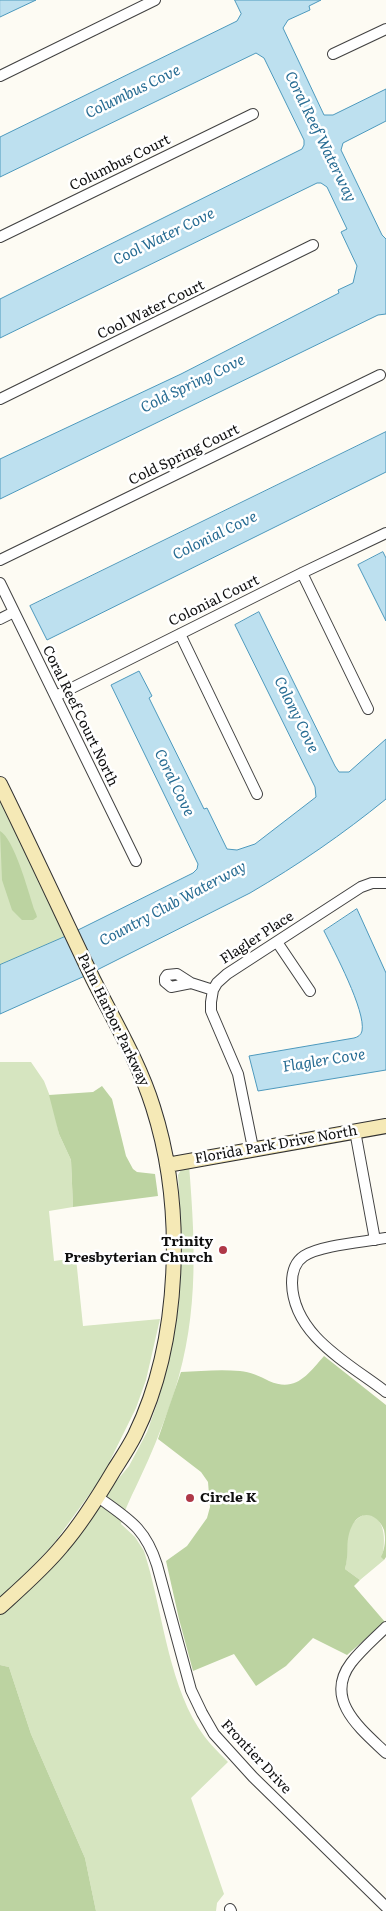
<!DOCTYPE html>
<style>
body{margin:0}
canvas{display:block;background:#fdfbf3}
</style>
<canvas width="386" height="1911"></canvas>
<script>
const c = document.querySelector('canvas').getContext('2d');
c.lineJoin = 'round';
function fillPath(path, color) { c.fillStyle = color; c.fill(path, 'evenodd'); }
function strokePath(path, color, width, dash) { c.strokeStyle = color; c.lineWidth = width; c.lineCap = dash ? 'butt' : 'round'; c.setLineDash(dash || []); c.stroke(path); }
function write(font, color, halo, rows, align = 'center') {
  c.font = font + ' Literata,serif'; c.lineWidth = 5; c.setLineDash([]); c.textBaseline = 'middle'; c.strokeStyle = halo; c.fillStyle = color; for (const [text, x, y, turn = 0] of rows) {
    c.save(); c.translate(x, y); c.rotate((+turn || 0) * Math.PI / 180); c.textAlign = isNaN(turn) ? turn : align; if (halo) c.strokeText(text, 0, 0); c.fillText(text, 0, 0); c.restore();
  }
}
fillPath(new Path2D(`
 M 0,799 L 67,936 L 0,965 Z
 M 0,1062 L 31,1062 L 44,1081 L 53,1104 L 59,1134 L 71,1160 L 73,1207 L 49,1211 L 54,1261 L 76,1258 L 83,1326 L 160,1319 L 146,1380 L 136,1408 L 102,1477 L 52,1546 L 0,1600 Z
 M 189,1165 C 196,1253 199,1324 169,1408 C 160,1432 151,1455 140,1478 C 133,1494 125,1507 121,1524 L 135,1537 L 144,1551 C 162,1607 167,1677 198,1727 C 206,1740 217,1751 228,1762 L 191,1798 L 224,1894 L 217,1903 L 216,1911 L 96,1911 L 85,1858 L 31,1734 L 9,1667 L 0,1665 L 0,1614 L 63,1551 L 113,1485 L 129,1466 L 147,1432 L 158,1401 L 164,1371 L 181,1262 L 181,1229 L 178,1175 L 182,1168 Z
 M 365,1514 C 386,1515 386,1541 382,1557 L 384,1560 L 360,1580 L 345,1569 C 351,1549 339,1527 365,1514 Z`), '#d6e5c0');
fillPath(new Path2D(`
 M 0,831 C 14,839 28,890 33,906 C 34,910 36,912 37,917 L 33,920 L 22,920 L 12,910 L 2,880 Z
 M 102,1086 L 112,1099 L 126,1156 L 133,1169 L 137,1172 L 155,1174 L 158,1196 L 73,1207 L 71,1160 L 59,1134 L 49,1095 L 93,1092 Z
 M 324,1356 L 386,1405 L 386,1557 L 384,1560 L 381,1557 C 385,1548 386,1539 384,1530 C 379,1515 362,1508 353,1524 C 344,1540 350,1553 345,1569 L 360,1580 L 354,1586 L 385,1622 L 347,1655 L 313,1638 L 286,1666 L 256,1686 L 234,1654 L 193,1671 L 179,1619 L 166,1561 L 187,1546 L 207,1518 L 210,1507 L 208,1482 L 201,1472 L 158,1439 L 181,1372 C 200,1371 221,1369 240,1371 C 250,1372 260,1376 269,1381 C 296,1393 308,1374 324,1356 Z
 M 0,1665 L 9,1667 L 31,1734 L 85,1858 L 96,1911 L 0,1911 Z`), '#bcd3a1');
const water = new Path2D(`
 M 0,0 L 36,0 L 0,17 Z
 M 235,0 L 321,0 L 309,6 L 310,10 L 288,20 L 283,28 L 324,115 L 333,115 L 386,89 L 386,121 L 343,143 L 341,150 L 382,235 L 386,239 L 386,314 L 378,315 L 0,499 L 0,459 L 181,374 L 339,293 L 338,290 L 353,283 L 357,266 L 341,232 L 347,229 L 327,187 L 321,183 L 317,183 L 0,338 L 0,299 L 302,149 L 304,145 L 304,140 L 264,58 L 256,53 L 0,177 L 0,137 L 237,21 L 241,14 Z
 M 386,432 L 386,472 L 47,640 L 30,606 Z
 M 383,552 L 386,558 L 386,621 L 358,565 Z
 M 259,612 L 335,766 L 339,772 L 349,772 L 386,739 L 386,799 C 343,834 298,865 250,893 L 95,971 L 76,931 L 193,873 L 197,869 L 198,864 L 111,685 L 139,671 L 152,696 L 149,698 L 204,809 L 207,808 L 227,849 L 237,850 L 255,844 L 316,797 L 315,787 L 235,625 Z
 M 357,909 L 386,973 L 386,1070 L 258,1091 L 249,1056 L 354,1038 C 358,1037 361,1035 362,1031 C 366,1011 334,951 324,931 Z
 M 67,936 L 87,975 L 0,1014 L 0,965 Z`);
fillPath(water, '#bde0ef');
strokePath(water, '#4d99bd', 1);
const street = new Path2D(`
 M 333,54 L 386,29
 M 0,76 L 155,0
 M 0,237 L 253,114
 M 0,399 L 313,245
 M 0,560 L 380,375
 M 302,573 L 368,709
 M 0,583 L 136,861
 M 0,619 L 14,612
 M 180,634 L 257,794
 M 56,696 L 302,573 L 386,533
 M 277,942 L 310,991
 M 191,983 L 171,987 L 165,982 L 165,978 L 167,975 L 177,974 L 191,983 L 213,990
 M 355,1131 L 375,1240
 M 253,1148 L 238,1074 L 211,1011 L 211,1002 L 213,990 L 217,983 L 227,974 L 361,887 L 372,883 L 386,883
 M 386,1238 C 365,1242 321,1245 304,1256 C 295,1262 292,1273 292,1283 C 293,1336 350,1364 386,1392
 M 98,1497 C 128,1519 145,1527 157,1565 L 191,1690 L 202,1713 L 214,1734 L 253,1777 L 386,1907
 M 386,1627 C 374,1639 361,1650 351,1663 C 323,1700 362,1730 386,1753
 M 230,1909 L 231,1911`);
const secondary = new Path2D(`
 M 0,784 C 32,849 62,914 93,979 C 114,1021 139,1062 153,1107 C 185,1207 181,1341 135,1435 C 129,1447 121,1459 114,1470 C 98,1497 82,1523 62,1546 C 44,1568 21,1588 0,1607
 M 167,1165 L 386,1126`);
strokePath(street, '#424242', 12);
strokePath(secondary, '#313131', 16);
strokePath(street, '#fff', 10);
strokePath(secondary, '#f5e9b6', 14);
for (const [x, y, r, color] of [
 [223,1250,5,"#af3847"],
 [190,1498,5,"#af3847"]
]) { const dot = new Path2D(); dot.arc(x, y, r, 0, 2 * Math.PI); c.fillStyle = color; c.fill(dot); strokePath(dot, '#fff', 2); }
write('14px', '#0f0f0f', '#fff', [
 ["Columbus Court",120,163,-26],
 ["Cool Water Court",151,310,-26],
 ["Cold Spring Court",184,455,-26],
 ["Colonial Court",214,601,-26],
 ["Coral Reef Court North",80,716,64],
 ["Flagler Place",257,938,-33],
 ["Palm Harbor Parkway",113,1020,64],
 ["Florida Park Drive North",276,1145,-10],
 ["Frontier Drive",256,1757,47]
]);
write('bold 14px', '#0f0f0f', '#fff', [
 ["Trinity",213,1242],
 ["Presbyterian Church",213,1258],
 ["Circle K",200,1498,"left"]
], 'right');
write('italic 15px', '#276c93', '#fff', [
 ["Columbus Cove",133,92,-26],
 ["Coral Reef Waterway",320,137,64],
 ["Cool Water Cove",164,237,-26],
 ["Cold Spring Cove",193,384,-26],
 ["Colonial Cove",215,536,-26],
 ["Colony Cove",296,715,64],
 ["Coral Cove",174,783,64],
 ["Country Club Waterway",173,904,-28],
 ["Flagler Cove",324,1061,-9]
]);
</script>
